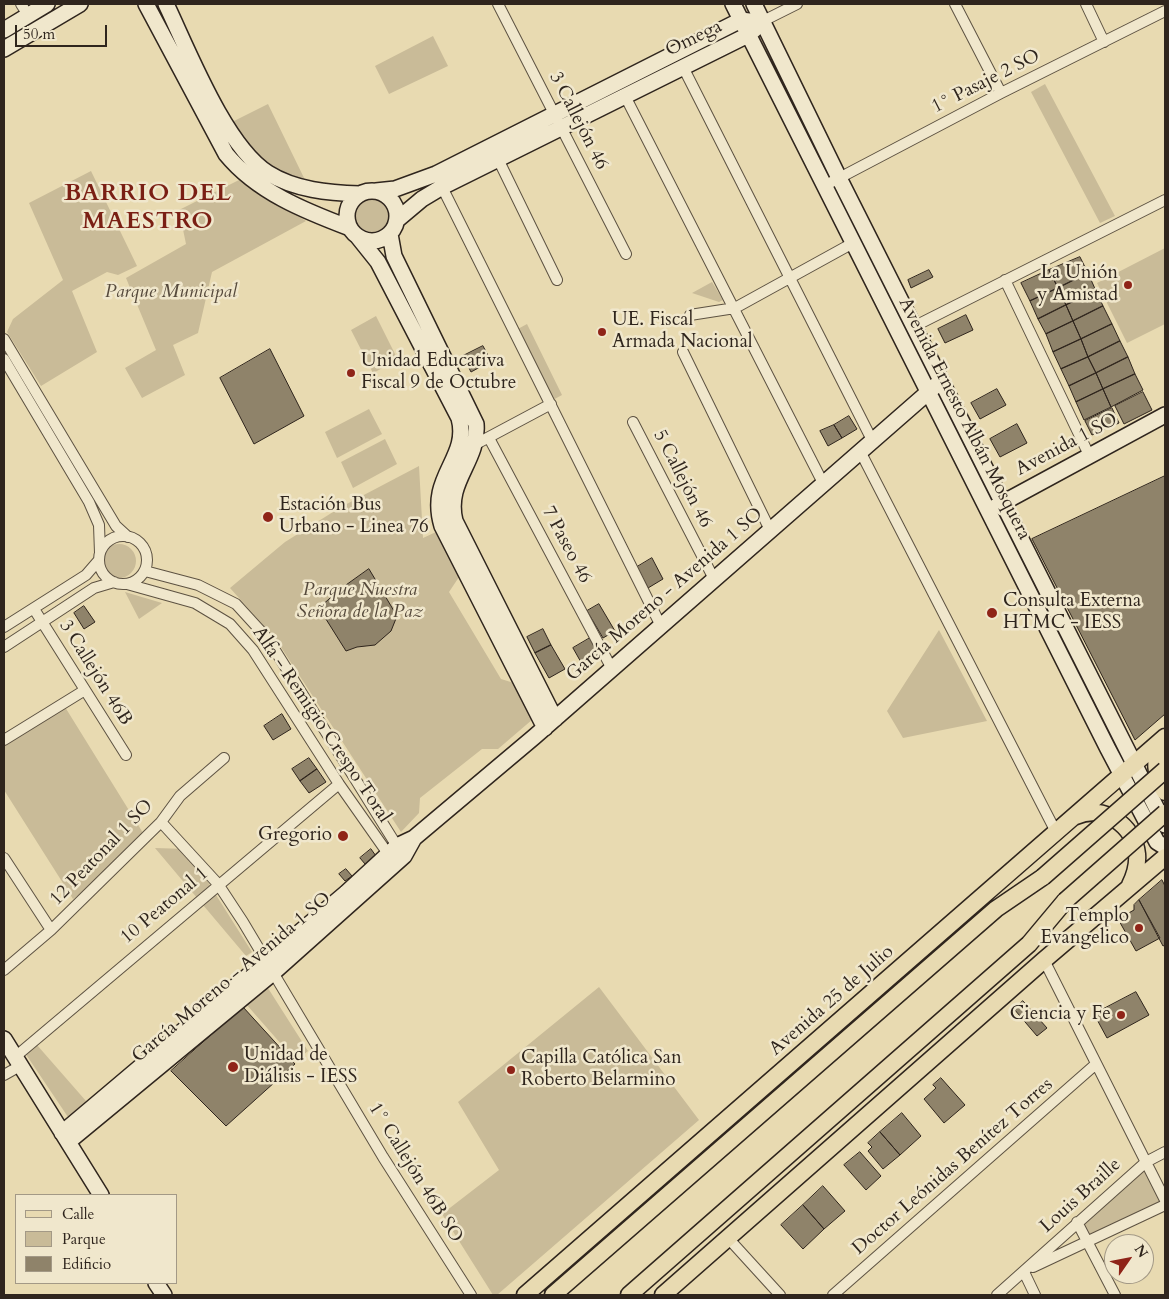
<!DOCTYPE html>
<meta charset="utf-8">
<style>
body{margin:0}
#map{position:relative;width:1169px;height:1299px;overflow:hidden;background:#e8dab1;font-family:Cardo,serif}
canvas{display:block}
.frame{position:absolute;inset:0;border:5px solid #2f251d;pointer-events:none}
.legend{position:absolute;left:15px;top:1194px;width:162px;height:90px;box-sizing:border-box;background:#f0e7cc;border:1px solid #a39986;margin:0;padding:6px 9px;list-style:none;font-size:15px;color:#2f251d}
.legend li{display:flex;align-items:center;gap:10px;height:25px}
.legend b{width:25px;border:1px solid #a39986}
.north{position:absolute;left:1104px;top:1234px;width:50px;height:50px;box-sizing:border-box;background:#f0e7cc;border:1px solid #a39986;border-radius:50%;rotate:57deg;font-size:14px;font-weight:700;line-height:20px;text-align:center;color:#2f251d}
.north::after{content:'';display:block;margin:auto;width:18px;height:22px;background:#8f2418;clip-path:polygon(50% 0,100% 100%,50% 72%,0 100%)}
.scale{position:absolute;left:15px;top:25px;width:92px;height:22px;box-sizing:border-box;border:2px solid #2f251d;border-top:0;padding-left:6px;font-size:15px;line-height:18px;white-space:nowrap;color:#2f251d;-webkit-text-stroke:4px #f0e7cc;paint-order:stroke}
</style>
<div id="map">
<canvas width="1169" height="1299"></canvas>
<div class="frame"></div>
<ul class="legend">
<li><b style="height:6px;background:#e8dab1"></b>Calle</li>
<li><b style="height:14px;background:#c9bb98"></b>Parque</li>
<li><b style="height:14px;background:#8f836a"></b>Edificio</li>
</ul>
<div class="north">N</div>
<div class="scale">50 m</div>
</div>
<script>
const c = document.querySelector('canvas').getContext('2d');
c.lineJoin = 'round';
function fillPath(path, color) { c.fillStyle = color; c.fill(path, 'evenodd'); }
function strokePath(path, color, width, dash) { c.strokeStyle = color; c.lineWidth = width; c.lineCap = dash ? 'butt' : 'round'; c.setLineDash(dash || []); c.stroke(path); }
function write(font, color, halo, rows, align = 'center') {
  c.font = font + ' Cardo,serif'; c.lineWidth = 5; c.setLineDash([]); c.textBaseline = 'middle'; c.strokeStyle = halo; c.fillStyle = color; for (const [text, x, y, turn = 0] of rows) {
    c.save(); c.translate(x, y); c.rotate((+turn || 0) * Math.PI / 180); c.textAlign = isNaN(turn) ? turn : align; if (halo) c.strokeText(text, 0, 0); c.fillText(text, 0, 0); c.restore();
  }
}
fillPath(new Path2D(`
 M 433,36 L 448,66 L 389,94 L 375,66 Z
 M 1045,84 L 1115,216 L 1100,223 L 1031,92 Z
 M 268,104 L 306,182 L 270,171 L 230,123 Z
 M 91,171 L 137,266 L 118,275 L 107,272 L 72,291 L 97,352 L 41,386 L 7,332 L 13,319 L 63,280 L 29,203 Z
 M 239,180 L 306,221 L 212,272 L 198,333 L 173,345 L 185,375 L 142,398 L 125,368 L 156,350 L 126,278 L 186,244 L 179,210 Z
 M355 216a17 17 0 1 1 34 0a17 17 0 1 1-34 0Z
 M 1165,248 L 1165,324 L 1127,343 L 1097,283 Z
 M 712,282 L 723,300 L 719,302 L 692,293 Z
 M 376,316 L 398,360 L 373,373 L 351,330 Z
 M 527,324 L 562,395 L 551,401 L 516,330 Z
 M 369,409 L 382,434 L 337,458 L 325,432 Z
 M 385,439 L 397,464 L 353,488 L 341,462 Z
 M 419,466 L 423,538 L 436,532 L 459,577 L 449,592 L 501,679 L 514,683 L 533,719 L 498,749 L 482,749 L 420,798 L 419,813 L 401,832 L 275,638 L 230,588 L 285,542 L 341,507 Z
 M102 561a17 17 0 1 1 34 0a17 17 0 1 1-34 0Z
 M 125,592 L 162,603 L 139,619 Z
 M 939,630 L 987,721 L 903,738 L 887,711 Z
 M 65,707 L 148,841 L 73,899 L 4,790 L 4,746 Z
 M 155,848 L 187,849 L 252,952 L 246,956 Z
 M 266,985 L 308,1051 L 296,1061 L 246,1004 Z
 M 599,987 L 699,1120 L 497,1295 L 493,1295 L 442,1214 L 499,1170 L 458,1102 Z
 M 37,1045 L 86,1101 L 68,1117 L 25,1053 Z
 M 1146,1162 L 1165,1200 L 1087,1241 L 1077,1222 Z`), '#c9bb98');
const building = new Path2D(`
 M 1080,257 L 1088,273 L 1058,288 L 1049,270 Z
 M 929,270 L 933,277 L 911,288 L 908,280 Z
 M 1049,270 L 1058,288 L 1030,301 L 1021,283 Z
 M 1088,273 L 1096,291 L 1066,305 L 1058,288 Z
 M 1058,288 L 1066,305 L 1038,319 L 1030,301 Z
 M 1096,291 L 1103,306 L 1073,321 L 1066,305 Z
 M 1066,305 L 1073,321 L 1046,334 L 1038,319 Z
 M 1103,306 L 1112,324 L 1081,339 L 1073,321 Z
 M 966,315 L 973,330 L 945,343 L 938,329 Z
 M 1073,321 L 1081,339 L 1053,352 L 1046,334 Z
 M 1112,324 L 1120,341 L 1088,357 L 1081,339 Z
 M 1081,339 L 1088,357 L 1061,369 L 1053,352 Z
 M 1120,341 L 1128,357 L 1096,373 L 1088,357 Z
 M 483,346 L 491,361 L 471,372 L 463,356 Z
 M 270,349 L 304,416 L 254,444 L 220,378 Z
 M 1088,357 L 1096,373 L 1069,386 L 1061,369 Z
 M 1128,357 L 1135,374 L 1103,389 L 1096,373 Z
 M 1096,373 L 1103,389 L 1076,402 L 1069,386 Z
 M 1135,374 L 1143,390 L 1111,407 L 1103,389 Z
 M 997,389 L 1006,405 L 980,419 L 971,403 Z
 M 1103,389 L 1111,407 L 1084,420 L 1076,402 Z
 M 1143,392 L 1152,410 L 1124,424 L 1115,406 Z
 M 1112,408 L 1119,423 L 1092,435 L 1085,421 Z
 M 849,416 L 857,429 L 842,438 L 834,425 Z
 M 1017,424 L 1027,443 L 1000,457 L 990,439 Z
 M 834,425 L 842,438 L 828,446 L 820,431 Z
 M 1165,476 L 1165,714 L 1135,740 L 1032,539 Z
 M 652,558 L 663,579 L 648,588 L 637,567 Z
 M 369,569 L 397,616 L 391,631 L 375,645 L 357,647 L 346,651 L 319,608 L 339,590 Z
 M 599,604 L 615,631 L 603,638 L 587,611 Z
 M 84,606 L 95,622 L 84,629 L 74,613 Z
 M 543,629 L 551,645 L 535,653 L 527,637 Z
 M 590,638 L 599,654 L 582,664 L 573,648 Z
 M 551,645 L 565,669 L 549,678 L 535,653 Z
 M 282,714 L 291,729 L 273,740 L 264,726 Z
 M 309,758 L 317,769 L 300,781 L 292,769 Z
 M 317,769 L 326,782 L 309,793 L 300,781 Z
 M 371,849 L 376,856 L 365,864 L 360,858 Z
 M 346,869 L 352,876 L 345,881 L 339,874 Z
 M 1162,880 L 1165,886 L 1165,945 L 1163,946 L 1139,900 Z
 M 1139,900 L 1160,938 L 1136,951 L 1118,919 L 1134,910 L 1134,905 Z
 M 1136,992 L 1149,1015 L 1107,1038 L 1094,1014 Z
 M 1023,1001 L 1047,1028 L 1037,1036 L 1014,1009 Z
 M 243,1007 L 295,1064 L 226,1126 L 171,1071 Z
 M 941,1078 L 965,1105 L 944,1123 L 924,1099 L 936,1088 L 933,1085 Z
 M 902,1113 L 921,1136 L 900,1155 L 880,1132 Z
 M 880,1132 L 900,1155 L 883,1169 L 868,1151 L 872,1147 L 868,1143 Z
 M 860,1152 L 881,1176 L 866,1190 L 844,1165 Z
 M 823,1186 L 845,1211 L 824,1229 L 803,1205 Z
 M 803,1205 L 824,1229 L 803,1249 L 781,1225 Z`);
fillPath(building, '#8f836a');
strokePath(building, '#2f251d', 1);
const street = new Path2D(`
 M 21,4 L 28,15
 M 498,4 L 626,254
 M 955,4 L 1001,93
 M 1086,4 L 1104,42
 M 763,21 L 797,4
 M 683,67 L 872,440
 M 625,96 L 823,483
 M 498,159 L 557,280
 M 824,186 L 1001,93 L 1165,11
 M 442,187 L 661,626
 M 1005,280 L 1089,455
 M 690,315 L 735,308 L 853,243
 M 913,327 L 1165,200
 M 4,339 L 116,526 L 128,537
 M 683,352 L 770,530
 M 4,359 L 89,502 L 99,525 L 100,553
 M 633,422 L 714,579
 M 489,438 L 612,669
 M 476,444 L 551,404
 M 860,451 L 1056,832
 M99 560a24 24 0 1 1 48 0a24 24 0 1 1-48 0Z
 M 145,571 L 198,585 L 236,604 L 268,639 L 400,851
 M 127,584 L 195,603 L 230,624 L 253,650 L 339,784 L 391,858
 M 34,609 L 126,755
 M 4,627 L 86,575 L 99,560
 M 4,647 L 94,588 L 114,582
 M 4,740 L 85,690
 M 161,822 L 218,884 L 243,922 L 383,1157 L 471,1295
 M 4,858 L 51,930
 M 1044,960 L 1165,1200
 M 4,970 L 51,930 L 161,822 L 180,796 L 224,758
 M 15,1057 L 339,784
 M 4,1075 L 20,1066
 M 1077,1222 L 1115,1295
 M 728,1238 L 780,1295
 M 1033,1267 L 1165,1205
 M 1024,1272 L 1035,1295
 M 833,1295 L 1096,1064
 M 997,1295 L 1146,1162 L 1165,1152`);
const secondary = new Path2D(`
 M 146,4 L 226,154 C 257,192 305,211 350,228
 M 166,4 C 188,50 225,146 268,173 C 295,190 329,193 360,194
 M 733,4 L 1108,749 L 1157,842 L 1165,847
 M 754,4 L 839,178 L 1165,825
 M 4,30 L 47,4
 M 4,49 L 80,4
 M 376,191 L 395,189 L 436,174 L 741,20 L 749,21
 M347 216a25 25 0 1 1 50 0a25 25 0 1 1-50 0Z
 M 397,220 L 422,199 L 442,187 L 748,35 L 755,29
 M 390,234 L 394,256 L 476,424 C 479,462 445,481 455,521 L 555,719
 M 358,237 L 378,262 L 459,418 C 470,459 427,476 442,526 L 545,728
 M 995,507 L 1165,415
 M 4,1039 L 101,1195
 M 62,1133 L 346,893 L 397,846 L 414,838 L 534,737 L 941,381
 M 68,1142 L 274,972 L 404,856 L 414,838
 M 156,1283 L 164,1295`);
const primary = new Path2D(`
 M 1162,741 C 1154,758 1154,776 1165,792
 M 1076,816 C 1103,804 1134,825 1137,854 C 1138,865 1135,875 1130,885
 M 525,1295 L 1165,737
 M 553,1295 L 996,909 L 1043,877
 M 629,1295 L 1029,944 L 1065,901
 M 663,1295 L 1044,960 L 1165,857`);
strokePath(street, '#5d5242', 12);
strokePath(secondary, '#2f251d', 18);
strokePath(primary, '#2f251d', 19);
strokePath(street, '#f0e7cc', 10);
strokePath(secondary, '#f0e7cc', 15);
strokePath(primary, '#e8dab1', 16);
const primaryBridge = new Path2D(`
 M 1043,877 L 1165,770
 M 1065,901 L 1165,813`);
strokePath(primaryBridge, '#2f251d', 19, []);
strokePath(primaryBridge, '#e8dab1', 16);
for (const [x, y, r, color] of [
 [1128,285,5,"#8f2418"],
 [602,332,5,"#8f2418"],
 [351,373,5,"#8f2418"],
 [268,517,6,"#8f2418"],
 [992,613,6,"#8f2418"],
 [343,836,6,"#8f2418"],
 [1139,928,5,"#8f2418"],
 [1121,1015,5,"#8f2418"],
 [233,1067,6,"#8f2418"],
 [511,1070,5,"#8f2418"]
]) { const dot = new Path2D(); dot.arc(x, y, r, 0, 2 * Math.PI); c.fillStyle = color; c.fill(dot); strokePath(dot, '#f0e7cc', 2); }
write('19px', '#2f251d', '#f0e7cc', [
 ["Omega",694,39,-26],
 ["1° Pasaje 2 SO",986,82,-27],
 ["3 Callejón 46",578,121,63],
 ["Avenida Ernesto Albán Mosquera",964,419,63],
 ["Avenida 1 SO",1067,445,-28],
 ["5 Callejón 46",682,479,63],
 ["7 Paseo 46",566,545,62],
 ["García Moreno - Avenida 1 SO",665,595,-41],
 ["3 Callejón 46B",95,673,58],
 ["Alfa - Remigio Crespo Toral",321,725,56],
 ["12 Peatonal 1 SO",102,853,-46],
 ["10 Peatonal 1",165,906,-40],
 ["García Moreno - Avenida 1 SO",232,978,-40],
 ["Avenida 25 de Julio",832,1001,-41],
 ["Doctor Leónidas Benítez Torres",953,1167,-41],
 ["1° Callejón 46B SO",415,1173,58],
 ["Louis Braille",1081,1196,-42]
]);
write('19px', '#2f251d', '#f0e7cc', [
 ["La Unión",1118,274,"right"],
 ["y Amistad",1118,296,"right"],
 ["UE. Fiscal",612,321],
 ["Armada Nacional",612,343],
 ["Unidad Educativa",361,362],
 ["Fiscal 9 de Octubre",361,384],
 ["Estación Bus",279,506],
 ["Urbano - Linea 76",279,528],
 ["Consulta Externa",1003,602],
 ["HTMC - IESS",1003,624],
 ["Gregorio",332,836,"right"],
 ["Templo",1129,917,"right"],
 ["Evangelico",1129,939,"right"],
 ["Ciencia y Fe",1111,1015,"right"],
 ["Unidad de",244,1056],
 ["Diálisis - IESS",244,1078],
 ["Capilla Católica San",521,1059],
 ["Roberto Belarmino",521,1081]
], 'left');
write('italic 19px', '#564a3c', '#f0e7cc', [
 ["Parque Municipal",171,293],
 ["Parque Nuestra",360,591],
 ["Señora de la Paz",360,613]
]);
c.letterSpacing = '1px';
write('bold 24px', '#7a1f14', '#f0e7cc', [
 ["BARRIO DEL",148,194],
 ["MAESTRO",148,222]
]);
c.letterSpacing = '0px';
</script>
